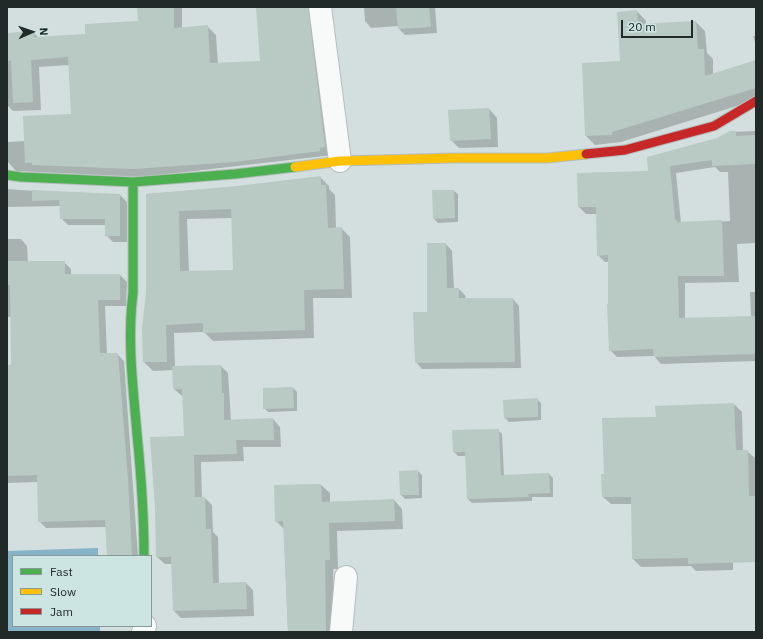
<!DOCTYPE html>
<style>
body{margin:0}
#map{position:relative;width:763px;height:639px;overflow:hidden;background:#d3dfde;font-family:"IBM Plex Sans",sans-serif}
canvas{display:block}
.frame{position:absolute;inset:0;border:8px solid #212a29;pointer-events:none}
.legend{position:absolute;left:12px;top:555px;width:140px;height:72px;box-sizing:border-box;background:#cde5e2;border:1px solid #889a98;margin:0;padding:5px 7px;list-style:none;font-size:12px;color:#212a29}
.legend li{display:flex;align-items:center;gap:8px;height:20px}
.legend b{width:20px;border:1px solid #889a98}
.north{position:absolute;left:12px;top:12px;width:40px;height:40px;-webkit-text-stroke:3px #cde5e2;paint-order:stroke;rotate:88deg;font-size:11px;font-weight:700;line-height:16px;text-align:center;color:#212a29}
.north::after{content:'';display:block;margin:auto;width:14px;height:18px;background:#212a29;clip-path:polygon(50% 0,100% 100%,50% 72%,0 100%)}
.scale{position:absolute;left:621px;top:20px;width:72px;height:18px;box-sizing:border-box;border:2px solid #212a29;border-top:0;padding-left:5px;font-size:12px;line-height:14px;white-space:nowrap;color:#212a29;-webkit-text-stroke:3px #cde5e2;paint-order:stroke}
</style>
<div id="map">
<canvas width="763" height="639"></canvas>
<div class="frame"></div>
<ul class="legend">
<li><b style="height:5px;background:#4caf50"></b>Fast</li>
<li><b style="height:5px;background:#ffc107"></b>Slow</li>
<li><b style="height:5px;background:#c62828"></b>Jam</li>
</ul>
<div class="north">N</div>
<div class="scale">20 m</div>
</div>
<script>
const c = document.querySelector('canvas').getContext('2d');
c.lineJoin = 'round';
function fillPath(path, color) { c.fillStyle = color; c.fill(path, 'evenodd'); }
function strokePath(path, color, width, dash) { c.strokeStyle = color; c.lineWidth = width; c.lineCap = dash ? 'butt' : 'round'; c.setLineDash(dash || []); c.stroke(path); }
fillPath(new Path2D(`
 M 98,548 L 98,556 L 13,556 L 13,626 L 100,626 L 100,632 L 7,632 L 7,551 Z`), '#88b2c7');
fillPath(new Path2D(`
 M 138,7 L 182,7 L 182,28 L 208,27 L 216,35 L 218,64 L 261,62 L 257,7 L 313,7 L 333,155 L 142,177 L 16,171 L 8,162 L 7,142 L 25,141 L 72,115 L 69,65 L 39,67 L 41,110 L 13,111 L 7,105 L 7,34 L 33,32 L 38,37 L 86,35 L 139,22 Z
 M 364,7 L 435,7 L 437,33 L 405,35 L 399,29 L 398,26 L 371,28 L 365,21 Z
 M 637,11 L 646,21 L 646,25 L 696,22 L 705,31 L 707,53 L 713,59 L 713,75 L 756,80 L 756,100 L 621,142 L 595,145 L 586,136 L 621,62 Z
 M 753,36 L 756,36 L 756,45 Z
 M 489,109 L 497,118 L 498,147 L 459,148 L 451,140 Z
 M 755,131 L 756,132 L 756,243 L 737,244 L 739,282 L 685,283 L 685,319 L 751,317 L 750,292 L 756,292 L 756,361 L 661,364 L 654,356 L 617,357 L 610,350 L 609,262 L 605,262 L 598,255 L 598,214 L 586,214 L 579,207 L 731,132 ZM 715,167 L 720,172 L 728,172 L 730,221 L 681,223 L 676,173 Z
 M 320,177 L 329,186 L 329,189 L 335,195 L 336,228 L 341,228 L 350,237 L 352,298 L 313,298 L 314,338 L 213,341 L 204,332 L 174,333 L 175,367 L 221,366 L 228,373 L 231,421 L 273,419 L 280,427 L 281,447 L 243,447 L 244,461 L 201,462 L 202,498 L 205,498 L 212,505 L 213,532 L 218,537 L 219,584 L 246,583 L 253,590 L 254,616 L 181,618 L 174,611 L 172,564 L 165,564 L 157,557 L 156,509 L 185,437 L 183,396 L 182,396 L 174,389 L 174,370 L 153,371 L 144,362 L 146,293 L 146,194 L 237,187 ZM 233,218 L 234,271 L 189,272 L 187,219 Z
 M 7,189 L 20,190 L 120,195 L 127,202 L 127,242 L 113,242 L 106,235 L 106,225 L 68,225 L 61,218 L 60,206 L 7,207 Z
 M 454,191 L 458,194 L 458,222 L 438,223 L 434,219 Z
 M 7,239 L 21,239 L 27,246 L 28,262 L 64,262 L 71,269 L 71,275 L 120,275 L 127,282 L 126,306 L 105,306 L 107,354 L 117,354 L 124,361 L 138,556 L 108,556 L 107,527 L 46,528 L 39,521 L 38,482 L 7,483 L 7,365 L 12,365 L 11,317 L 7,317 Z
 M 446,244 L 452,251 L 454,289 L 459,289 L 465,295 L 466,299 L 513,299 L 519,306 L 521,368 L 422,369 L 416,362 Z
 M 293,388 L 297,392 L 297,411 L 268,412 L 264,408 L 264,389 Z
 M 537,399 L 541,403 L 541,420 L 509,422 L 505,418 Z
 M 734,404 L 742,412 L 743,451 L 747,451 L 755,458 L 756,560 L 733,561 L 733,570 L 696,571 L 691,566 L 641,567 L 633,559 L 632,504 L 611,504 L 603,497 L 605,475 L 657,418 L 656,407 Z
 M 498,430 L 502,434 L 504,476 L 549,474 L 553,478 L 553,497 L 532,497 L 532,501 L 472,503 L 468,499 L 466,456 L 458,456 L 454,452 L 453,431 Z
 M 418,471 L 422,475 L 422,498 L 405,499 L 401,495 Z
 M 321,485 L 330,493 L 330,502 L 394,500 L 402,509 L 403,529 L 337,531 L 338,569 L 333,569 L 335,632 L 288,632 L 284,529 L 276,521 Z`), '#0003');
fillPath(new Path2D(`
 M 137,7 L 174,7 L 174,28 L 208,25 L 210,63 L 260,61 L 256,7 L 308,7 L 325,147 L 320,148 L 320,151 L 234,162 L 133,169 L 32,165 L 32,163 L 25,163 L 23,116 L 71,114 L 68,57 L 31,60 L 33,102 L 13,103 L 11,61 L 7,61 L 7,33 L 33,31 L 34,37 L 85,34 L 85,24 L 138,21 Z
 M 396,7 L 429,7 L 431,27 L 398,29 Z
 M 637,10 L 638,24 L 696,21 L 698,49 L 704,49 L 705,76 L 756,60 L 756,88 L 612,132 L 612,135 L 585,136 L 582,63 L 620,61 L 617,12 Z
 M 489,108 L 491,139 L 450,141 L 448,110 Z
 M 730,131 L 736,131 L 736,136 L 756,135 L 756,164 L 712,166 L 712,160 L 670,166 L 675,220 L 677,220 L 677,222 L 722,220 L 724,276 L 678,276 L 679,318 L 756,316 L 756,354 L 654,357 L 653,349 L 609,351 L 607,304 L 608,304 L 608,255 L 597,256 L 596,207 L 578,207 L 577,173 L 648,171 L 647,157 L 717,138 Z
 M 321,176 L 321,185 L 326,185 L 328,228 L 342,227 L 344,289 L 304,290 L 305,330 L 203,333 L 203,323 L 166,325 L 167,362 L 143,362 L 142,328 L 146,293 L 146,194 L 237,186 ZM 231,209 L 233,270 L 180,271 L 179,211 Z
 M 32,190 L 120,194 L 120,236 L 105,236 L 105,219 L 60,219 L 59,200 L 32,201 Z
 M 432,190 L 454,190 L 455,218 L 433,219 Z
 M 427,243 L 446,243 L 447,288 L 459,288 L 459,298 L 513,298 L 515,362 L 415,363 L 413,312 L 427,312 Z
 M 7,261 L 65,261 L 65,274 L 120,274 L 120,300 L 98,300 L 100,353 L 118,353 L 128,479 L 132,556 L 107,556 L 105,520 L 38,522 L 37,475 L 7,476 L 7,365 L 11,365 L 10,285 L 7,285 Z
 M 221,365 L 222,393 L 224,393 L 224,420 L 273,418 L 274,440 L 236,440 L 237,454 L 194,455 L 195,497 L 205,497 L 206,529 L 211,529 L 213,583 L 246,582 L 247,609 L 173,611 L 171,557 L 156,557 L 155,509 L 150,437 L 184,436 L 182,389 L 173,389 L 172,366 Z
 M 293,387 L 294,408 L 263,409 L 263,388 Z
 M 538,398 L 538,417 L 504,418 L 503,400 Z
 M 734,403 L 736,450 L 748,450 L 749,496 L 756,496 L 756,562 L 688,564 L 688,558 L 632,559 L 631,497 L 602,497 L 601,474 L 604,474 L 602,418 L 656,417 L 655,406 Z
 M 499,429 L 501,475 L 549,473 L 550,493 L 528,494 L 529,497 L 467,499 L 465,452 L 453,452 L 452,430 Z
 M 418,470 L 419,495 L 400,495 L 399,471 Z
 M 321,484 L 322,502 L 394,499 L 395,521 L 329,523 L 330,560 L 325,560 L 326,632 L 288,632 L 283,521 L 275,522 L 274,485 Z`), '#b9c9c3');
const street = new Path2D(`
 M 320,7 L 340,161
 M 143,632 L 145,626
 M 341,632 L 346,577`);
const fast = new Path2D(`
 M 7,175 L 21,177 L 133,182 L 235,174 L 295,167
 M 133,182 L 133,293 C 127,340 133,386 137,434 C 141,474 144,515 144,556`);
const slow = new Path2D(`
 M 295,167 L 340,161 L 455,158 L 548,158 L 586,154`);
const jam = new Path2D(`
 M 586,154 L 625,150 L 714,126 L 756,101`);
strokePath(street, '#b4bdbc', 24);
strokePath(fast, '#b4bdbc', 11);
strokePath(slow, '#b4bdbc', 11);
strokePath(jam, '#b4bdbc', 11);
strokePath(street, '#f8fafa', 22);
strokePath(fast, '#4caf50', 9);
strokePath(slow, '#ffc107', 9);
strokePath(jam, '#c62828', 9);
</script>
